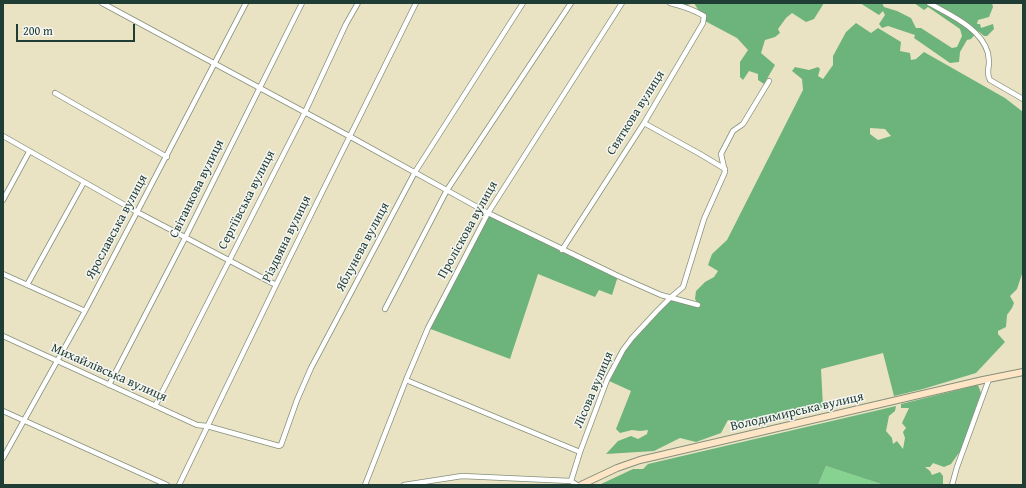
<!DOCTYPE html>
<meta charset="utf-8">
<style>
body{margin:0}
#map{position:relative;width:1026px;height:488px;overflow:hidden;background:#eae3c3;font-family:"Gentium Book Plus",serif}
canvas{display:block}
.frame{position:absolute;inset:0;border:4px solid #1f3d34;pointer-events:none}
.scale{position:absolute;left:16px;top:24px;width:119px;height:18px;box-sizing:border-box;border:2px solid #1f3d34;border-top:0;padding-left:5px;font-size:12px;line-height:14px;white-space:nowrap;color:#1f3d34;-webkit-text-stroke:3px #f6f6f2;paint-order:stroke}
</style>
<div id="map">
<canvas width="1026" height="488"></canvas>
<div class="frame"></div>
<div class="scale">200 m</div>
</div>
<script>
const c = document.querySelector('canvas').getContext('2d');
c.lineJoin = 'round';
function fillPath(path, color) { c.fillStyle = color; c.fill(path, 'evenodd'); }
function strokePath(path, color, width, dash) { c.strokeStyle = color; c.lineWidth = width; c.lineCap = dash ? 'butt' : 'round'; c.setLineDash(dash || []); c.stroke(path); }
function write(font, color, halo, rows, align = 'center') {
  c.font = font + ' "Gentium Book Plus",serif'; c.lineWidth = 3; c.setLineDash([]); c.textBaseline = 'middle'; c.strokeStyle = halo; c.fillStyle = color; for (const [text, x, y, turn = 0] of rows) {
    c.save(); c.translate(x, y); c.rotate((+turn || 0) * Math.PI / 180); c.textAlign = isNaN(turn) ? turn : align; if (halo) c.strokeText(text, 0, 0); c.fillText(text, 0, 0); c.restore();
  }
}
fillPath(new Path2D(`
 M 826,466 L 884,485 L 818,485 Z`), '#85d291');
fillPath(new Path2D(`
 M 673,3 L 824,3 L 814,19 L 806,22 L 792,13 L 786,18 L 778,29 L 780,33 L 775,37 L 765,40 L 761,53 L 775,65 L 764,84 L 758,80 L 758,74 L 749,71 L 743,80 L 740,77 L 740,62 L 748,50 L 737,38 L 705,21 L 694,3 L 680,7 Z
 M 860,3 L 882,3 L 884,7 L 897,11 L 911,18 L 916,28 L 921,28 L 952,48 L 957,47 L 962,36 L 960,29 L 928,7 L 924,10 L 914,3 L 992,3 L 993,7 L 989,17 L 978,20 L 977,24 L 980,24 L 981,28 L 993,24 L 994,29 L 987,36 L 984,36 L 978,31 L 971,39 L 967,40 L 960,52 L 959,62 L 950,63 L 914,38 L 915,35 L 888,26 L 882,28 L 879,24 L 885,15 L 883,11 L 879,15 Z
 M 856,23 L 871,33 L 878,28 L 901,42 L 900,51 L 910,53 L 911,60 L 916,59 L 924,52 L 1005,98 L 1023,112 L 1023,271 L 1017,289 L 1010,296 L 1014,303 L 1012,308 L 1007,315 L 1006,327 L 998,331 L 998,334 L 1005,342 L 976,373 L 923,389 L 894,396 L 883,353 L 821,369 L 823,407 L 785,420 L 770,420 L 765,423 L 746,424 L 743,426 L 734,426 L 733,421 L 728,420 L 721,433 L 696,442 L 680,438 L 654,451 L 606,454 L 618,441 L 631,436 L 638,439 L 647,434 L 648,430 L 640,431 L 632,430 L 620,433 L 616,429 L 631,391 L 607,380 L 623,350 L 670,298 L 698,304 L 695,299 L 696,291 L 705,282 L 714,277 L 718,271 L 708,265 L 712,254 L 727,240 L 803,90 L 802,79 L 792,71 L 795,67 L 809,70 L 818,67 L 820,69 L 818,76 L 823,79 L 833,65 L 833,56 L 846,32 ZM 870,128 L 885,129 L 891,136 L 878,140 L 870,134 Z
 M 488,213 L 618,276 L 612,295 L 599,290 L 595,297 L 538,274 L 510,359 L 428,328 Z
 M 978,385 L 981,393 L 961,450 L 951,464 L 944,467 L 933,463 L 930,467 L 925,467 L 930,471 L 932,475 L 940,472 L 943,476 L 943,485 L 884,485 L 826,466 L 818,485 L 599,485 L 633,469 L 643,469 L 648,464 L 896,406 L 895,411 L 889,416 L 886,431 L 892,438 L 893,444 L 897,441 L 903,449 L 905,438 L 903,432 L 906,428 L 902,423 L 909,408 L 901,408 L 901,404 Z`), '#6cb47b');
const street = new Path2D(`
 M 102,3 L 349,136 L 488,213 L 618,276 L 661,295 L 698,305
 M 929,3 C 950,15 981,28 988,53 C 988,55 989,59 989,62 C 989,69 986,73 990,80 L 1023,99
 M 55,93 L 167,157
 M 644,123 L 700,154 L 725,169
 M 3,136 L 137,212 L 276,285
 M 3,200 L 29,152
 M 562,250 L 644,123 L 703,23 L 704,16 C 693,9 682,6 670,3
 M 3,274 L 85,311
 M 27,285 L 84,182
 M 385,309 L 447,190 L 571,3
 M 3,336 L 197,425 L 207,426 L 279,446 L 281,445 L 297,400 L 311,368 L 415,172 L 523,3
 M 406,380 L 580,452
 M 109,385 L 185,238 L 302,3
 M 155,406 L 305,112 L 346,24 L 358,3
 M 3,411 L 167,485
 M 3,458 L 85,311 L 137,212 L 246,3
 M 571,481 L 580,452 L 607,380 L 623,350 L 632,338 L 657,311 L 670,298 L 683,287 L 704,219 L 725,172 L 721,154 L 733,131 L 743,124 L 769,81
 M 179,485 L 276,285 L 416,3
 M 365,485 L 406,380 L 428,328 L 488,213 L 622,3
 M 404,485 L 462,476 L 571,481 L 577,485
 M 952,485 L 957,467 L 989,379`);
const secondary = new Path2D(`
 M 581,485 L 617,468 L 640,460 L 983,380 L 1023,372`);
strokePath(street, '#84907c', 6);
strokePath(secondary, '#84907c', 8);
strokePath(street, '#fff', 4.5);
strokePath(secondary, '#fee5c5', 6);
write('13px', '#1f3d34', '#f6f6f2', [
 ["Святкова вулиця",636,113,-58],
 ["Світанкова вулиця",197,189,-64],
 ["Сергіївська вулиця",247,200,-63],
 ["Ярославська вулиця",117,227,-62],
 ["Проліскова вулиця",468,230,-61],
 ["Різдвяна вулиця",287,239,-64],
 ["Яблунева вулиця",363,247,-62],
 ["Михайлівська вулиця",109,373,24],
 ["Лісова вулиця",594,390,-67],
 ["Володимирська вулиця",797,412,-13]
]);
</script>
